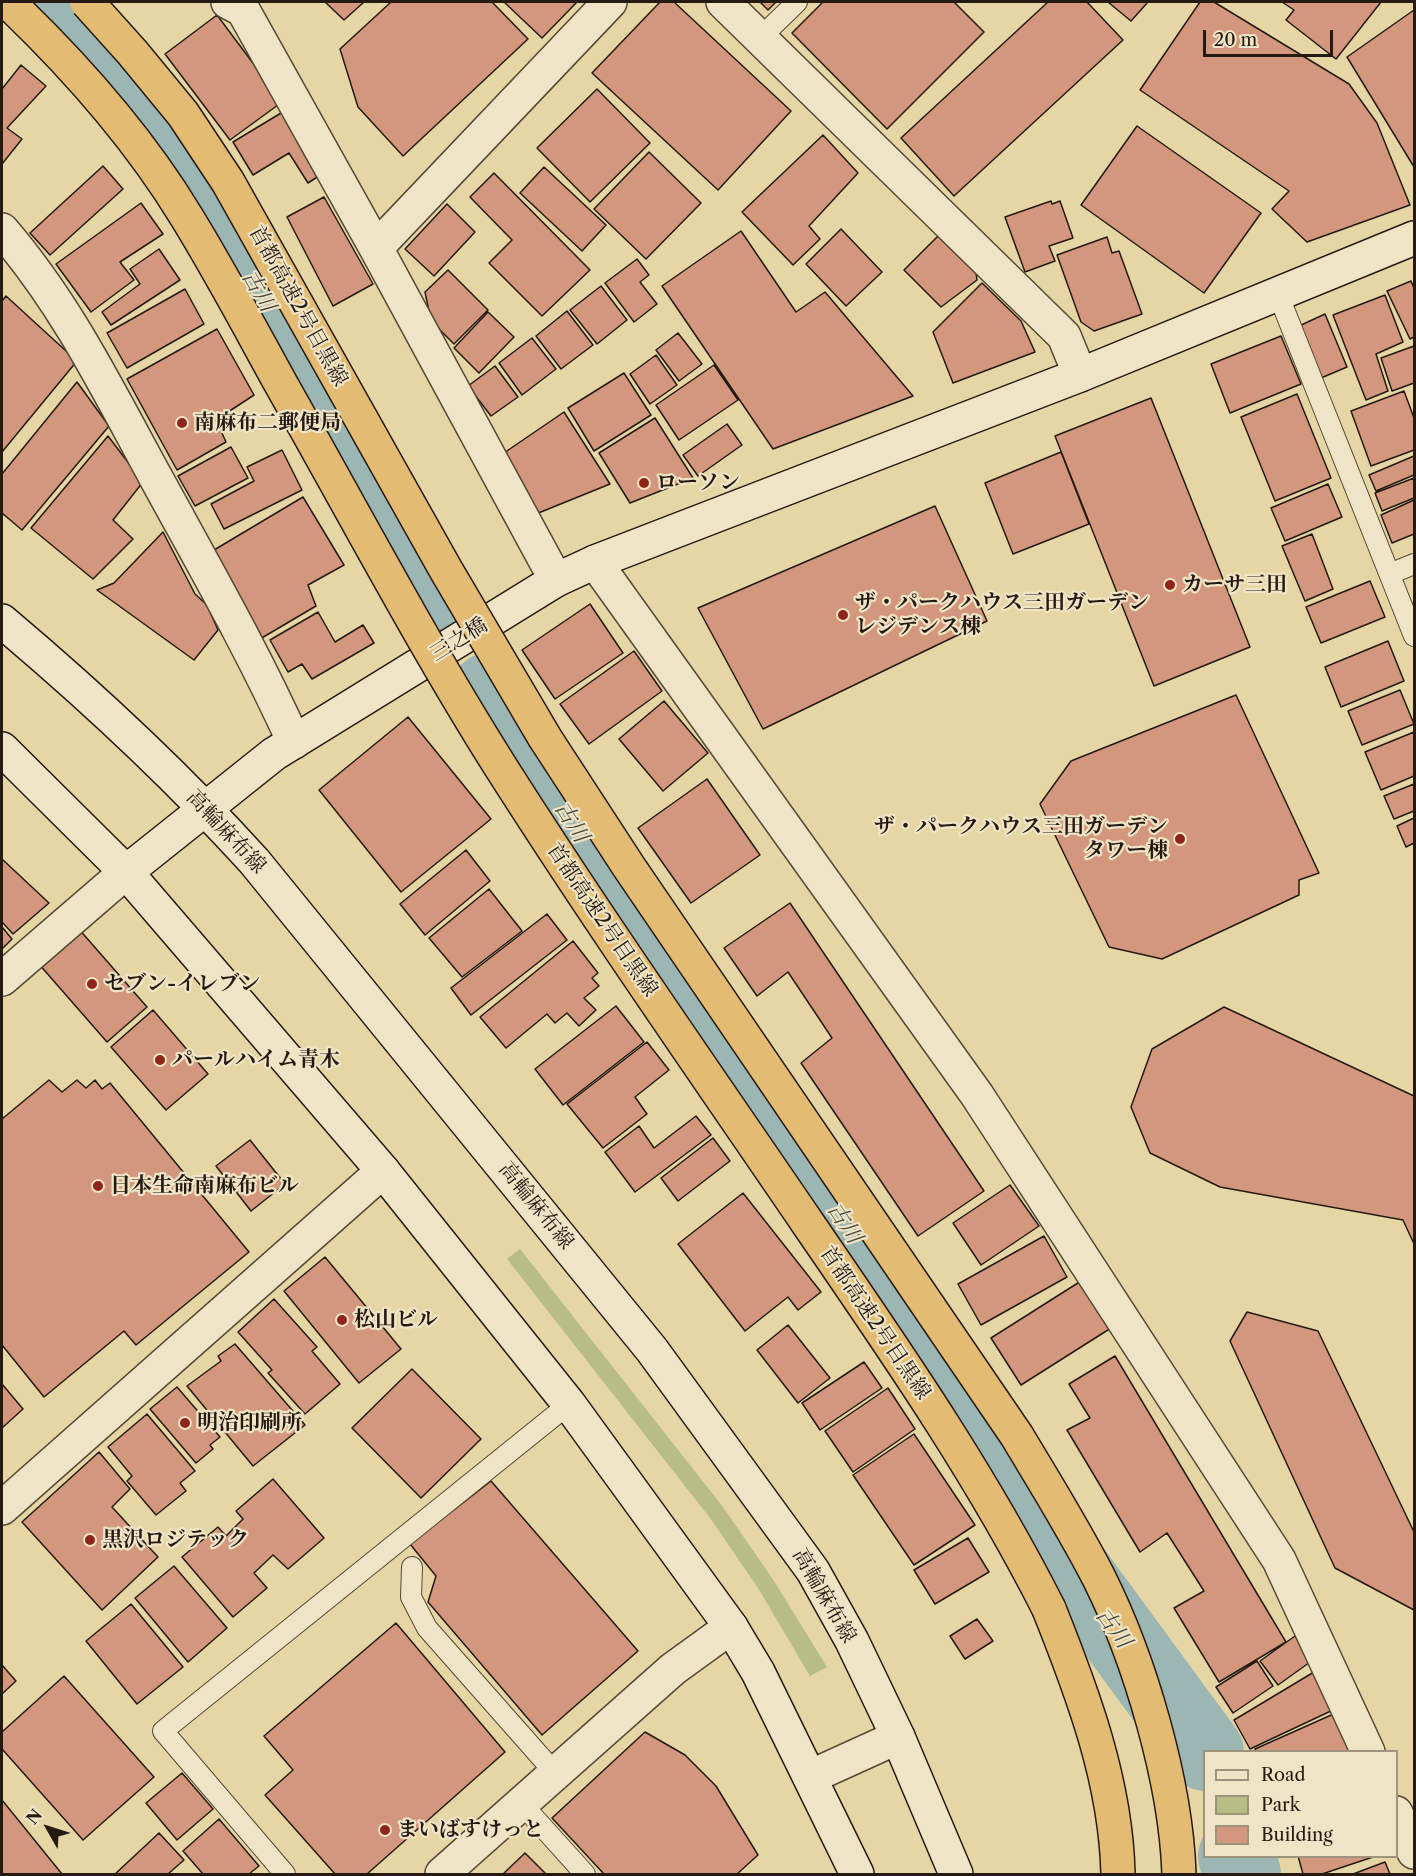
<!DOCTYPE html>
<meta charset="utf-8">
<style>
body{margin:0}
#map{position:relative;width:1416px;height:1876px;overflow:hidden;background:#e6d6a6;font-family:"Libre Caslon Text",serif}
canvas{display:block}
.frame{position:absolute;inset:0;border:3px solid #241a11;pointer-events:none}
.legend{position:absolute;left:1203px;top:1750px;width:195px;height:108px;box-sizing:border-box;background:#efe4c5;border:2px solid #9e937d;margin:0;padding:8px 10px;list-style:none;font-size:18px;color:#241a11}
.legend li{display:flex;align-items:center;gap:12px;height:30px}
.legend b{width:30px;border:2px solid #9e937d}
.north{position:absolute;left:18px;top:1798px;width:60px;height:60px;-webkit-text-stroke:4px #efe4c5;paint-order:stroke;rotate:309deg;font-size:16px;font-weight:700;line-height:24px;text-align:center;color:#241a11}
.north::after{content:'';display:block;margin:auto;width:21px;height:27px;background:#241a11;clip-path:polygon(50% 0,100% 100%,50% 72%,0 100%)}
.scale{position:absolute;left:1203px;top:30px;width:130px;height:27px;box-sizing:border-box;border:3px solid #241a11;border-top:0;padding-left:8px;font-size:18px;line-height:21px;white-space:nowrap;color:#241a11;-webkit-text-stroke:4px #efe4c5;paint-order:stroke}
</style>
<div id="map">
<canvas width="1416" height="1876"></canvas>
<div class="frame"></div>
<ul class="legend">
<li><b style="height:8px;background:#efe4c5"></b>Road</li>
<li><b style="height:16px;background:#b7bd85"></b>Park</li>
<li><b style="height:16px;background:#d3977d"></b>Building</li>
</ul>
<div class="north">N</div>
<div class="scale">20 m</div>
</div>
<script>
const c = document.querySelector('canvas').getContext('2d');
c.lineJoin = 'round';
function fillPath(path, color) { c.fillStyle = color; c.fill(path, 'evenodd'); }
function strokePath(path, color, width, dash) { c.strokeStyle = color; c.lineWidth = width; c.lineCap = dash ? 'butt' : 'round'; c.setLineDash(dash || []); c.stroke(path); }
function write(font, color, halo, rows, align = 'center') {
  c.font = font + ' "Libre Caslon Text","Noto Serif JP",serif'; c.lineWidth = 4.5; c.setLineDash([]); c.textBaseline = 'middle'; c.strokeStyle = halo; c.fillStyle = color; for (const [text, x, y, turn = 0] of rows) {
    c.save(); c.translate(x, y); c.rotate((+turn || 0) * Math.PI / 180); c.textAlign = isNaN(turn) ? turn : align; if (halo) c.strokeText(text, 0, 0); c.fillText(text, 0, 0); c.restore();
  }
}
fillPath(new Path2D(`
 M 520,1249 L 723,1507 L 774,1581 L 827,1667 L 810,1676 L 758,1588 L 710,1518 L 507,1259 Z`), '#b7bd85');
strokePath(new Path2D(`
 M 44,2 L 136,94 L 207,203 L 440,606
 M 489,692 L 650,947 L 833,1205 L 1058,1552 L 1205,1752
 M 1237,1856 L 1242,1874`), '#9cb6b3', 78);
const building = new Path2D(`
 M 325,2 L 364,2 L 344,20 Z
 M 391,2 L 492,2 L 528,39 L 403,156 L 358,107 L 340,49 Z
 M 504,2 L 577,2 L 542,38 Z
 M 660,2 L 674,2 L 791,111 L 718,190 L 592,73 Z
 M 760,2 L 776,2 L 768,10 Z
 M 823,2 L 954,2 L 984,32 L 887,129 L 792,33 Z
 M 1048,2 L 1087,2 L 1123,40 L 954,196 L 901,138 Z
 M 1108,2 L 1148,2 L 1131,21 Z
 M 1200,2 L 1214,2 L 1349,84 L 1377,123 L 1410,205 L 1307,242 L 1272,209 L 1289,191 L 1140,90 Z
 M 1282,2 L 1381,2 L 1336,59 L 1286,20 L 1294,10 Z
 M 1414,10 L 1414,167 L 1347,57 Z
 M 217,15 L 282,102 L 230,140 L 165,54 Z
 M 21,65 L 46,86 L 7,128 L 22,139 L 2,164 L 2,89 Z
 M 597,89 L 650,143 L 590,202 L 537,148 Z
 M 286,110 L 325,172 L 308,183 L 289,153 L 253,175 L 233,142 Z
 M 1137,126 L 1261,213 L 1204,293 L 1081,205 Z
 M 823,135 L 858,173 L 809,226 L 820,239 L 793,265 L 742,212 Z
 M 649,152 L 701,203 L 646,259 L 594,209 Z
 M 103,166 L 123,189 L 50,255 L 30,233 Z
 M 544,167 L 606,225 L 582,251 L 520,193 Z
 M 494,173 L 590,270 L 542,316 L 489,263 L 512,240 L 470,197 Z
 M 324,197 L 373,284 L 333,306 L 287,217 Z
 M 1051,201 L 1052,204 L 1060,201 L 1073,238 L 1049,246 L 1055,261 L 1025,272 L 1005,217 Z
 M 141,203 L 163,234 L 120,262 L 134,280 L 91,312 L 56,264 Z
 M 447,204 L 475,232 L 434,276 L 405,249 Z
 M 841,229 L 882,272 L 846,306 L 806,264 Z
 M 741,231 L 796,312 L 825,292 L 913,396 L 773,449 L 662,286 Z
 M 939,235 L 976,273 L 977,280 L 941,307 L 904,270 Z
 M 1107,237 L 1112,253 L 1119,251 L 1142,314 L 1094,331 L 1081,322 L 1057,255 Z
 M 159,249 L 180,280 L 111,325 L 102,312 L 140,284 L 130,269 Z
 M 637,259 L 649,275 L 640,282 L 657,304 L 634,322 L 605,283 Z
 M 448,270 L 488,310 L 454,344 L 431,321 L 425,292 Z
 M 1411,281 L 1414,288 L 1414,337 L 1410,339 L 1387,291 Z
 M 982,283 L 1021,321 L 1035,352 L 953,383 L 933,332 Z
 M 601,286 L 627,320 L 597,344 L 570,310 Z
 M 185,289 L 204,324 L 127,368 L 107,333 Z
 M 1385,295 L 1403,342 L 1376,354 L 1388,391 L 1366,400 L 1333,315 Z
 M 6,296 L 77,361 L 2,452 L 2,301 Z
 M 567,311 L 593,345 L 561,369 L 536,336 Z
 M 488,312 L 514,337 L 479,373 L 454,348 Z
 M 1325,314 L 1347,367 L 1321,378 L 1299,326 Z
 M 217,329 L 254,395 L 216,420 L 226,442 L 177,470 L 127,379 Z
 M 678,333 L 702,364 L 679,381 L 656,350 Z
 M 1281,336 L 1301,384 L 1230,413 L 1211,364 Z
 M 532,338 L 556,369 L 522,395 L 499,363 Z
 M 1414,346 L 1414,383 L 1392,391 L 1381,358 Z
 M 656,355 L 677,385 L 650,404 L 630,374 Z
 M 714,365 L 738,400 L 679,440 L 656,405 Z
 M 495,366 L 518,397 L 491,416 L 468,386 Z
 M 624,373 L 651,415 L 594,451 L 568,408 Z
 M 77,382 L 109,426 L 22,530 L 2,513 L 2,474 Z
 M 1404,391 L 1414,418 L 1414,450 L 1371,466 L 1351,411 Z
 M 1297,394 L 1331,478 L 1275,501 L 1241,417 Z
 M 1151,398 L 1250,647 L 1154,686 L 1055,436 Z
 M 564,412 L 610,484 L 531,516 L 498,457 Z
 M 655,418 L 693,478 L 630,503 L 599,453 Z
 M 727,424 L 742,445 L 698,476 L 683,455 Z
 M 108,436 L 143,482 L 113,520 L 133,539 L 93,579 L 31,528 Z
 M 231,447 L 248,478 L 195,506 L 178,476 Z
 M 282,450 L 302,490 L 224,529 L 211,504 L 254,481 L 247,467 Z
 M 1061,452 L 1089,524 L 1013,554 L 985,483 Z
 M 1414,456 L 1414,475 L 1376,491 L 1369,475 Z
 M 1414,478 L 1414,498 L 1382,511 L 1375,493 Z
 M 1328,484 L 1342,517 L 1285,541 L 1271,508 Z
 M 303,497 L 344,565 L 308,585 L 316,606 L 260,639 L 209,553 Z
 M 1414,500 L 1414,534 L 1392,543 L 1381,515 Z
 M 935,506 L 987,621 L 763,729 L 698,608 Z
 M 163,532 L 195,594 L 207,605 L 218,630 L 194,660 L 97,590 L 114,583 Z
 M 1312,534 L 1333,589 L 1305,601 L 1282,546 Z
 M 1370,581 L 1385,617 L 1321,643 L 1306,607 Z
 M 590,604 L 623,653 L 555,699 L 522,650 Z
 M 318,612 L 335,642 L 363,625 L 374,643 L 312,679 L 302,664 L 288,672 L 270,640 Z
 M 1388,641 L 1404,681 L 1341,707 L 1325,667 Z
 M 634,651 L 662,691 L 589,744 L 560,704 Z
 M 1400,690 L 1414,724 L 1362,745 L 1348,711 Z
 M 1236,695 L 1319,873 L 1299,880 L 1299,895 L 1162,959 L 1109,947 L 1040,804 L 1071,761 Z
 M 664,701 L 708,753 L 663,791 L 619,739 Z
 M 408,717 L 491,819 L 401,892 L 319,790 Z
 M 1414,732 L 1414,776 L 1381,790 L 1365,752 Z
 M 707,779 L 760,855 L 691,903 L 638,828 Z
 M 1414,784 L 1414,811 L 1394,819 L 1384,796 Z
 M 1414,818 L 1414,843 L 1406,847 L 1397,826 Z
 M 466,850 L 490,881 L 425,935 L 400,904 Z
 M 2,859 L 49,903 L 13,934 L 2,922 Z
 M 489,889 L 522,931 L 462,977 L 429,938 Z
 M 790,903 L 984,1191 L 918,1236 L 801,1063 L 832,1038 L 788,972 L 757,996 L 724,948 Z
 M 547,914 L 567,940 L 471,1015 L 451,988 Z
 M 2,927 L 12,939 L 2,949 Z
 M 78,928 L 147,1007 L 107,1042 L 38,963 Z
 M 573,941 L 598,973 L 592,978 L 599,986 L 584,998 L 596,1010 L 579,1026 L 567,1013 L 555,1023 L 547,1014 L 506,1048 L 480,1017 Z
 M 616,1006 L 644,1042 L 563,1105 L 535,1069 Z
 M 1224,1007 L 1414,1096 L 1414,1244 L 1403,1220 L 1220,1187 L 1150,1153 L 1131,1107 L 1152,1049 Z
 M 153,1010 L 208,1074 L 166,1110 L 111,1047 Z
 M 647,1042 L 669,1070 L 635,1097 L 647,1114 L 603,1148 L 567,1104 Z
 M 49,1080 L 62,1092 L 77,1080 L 86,1088 L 95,1080 L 102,1089 L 110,1083 L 249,1252 L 136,1345 L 124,1331 L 44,1397 L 2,1345 L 2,1119 Z
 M 696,1116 L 711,1135 L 635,1192 L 605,1152 L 639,1126 L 654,1148 Z
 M 713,1138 L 730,1161 L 678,1201 L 661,1178 Z
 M 250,1140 L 285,1184 L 251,1211 L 216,1166 Z
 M 1010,1185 L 1039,1226 L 981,1265 L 953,1223 Z
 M 743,1193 L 821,1292 L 798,1310 L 788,1297 L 745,1331 L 678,1244 Z
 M 1044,1236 L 1067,1277 L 981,1325 L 958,1284 Z
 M 325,1257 L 401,1349 L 359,1383 L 284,1291 Z
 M 1081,1281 L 1111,1328 L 1021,1385 L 991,1338 Z
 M 274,1299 L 317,1347 L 312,1351 L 340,1384 L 305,1414 L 268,1373 L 272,1370 L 238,1332 Z
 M 1247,1312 L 1318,1331 L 1414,1532 L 1414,1610 L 1335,1568 L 1230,1341 Z
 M 788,1325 L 830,1378 L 798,1403 L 757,1350 Z
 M 235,1344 L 305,1425 L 253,1466 L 187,1386 L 221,1361 L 218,1356 Z
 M 1115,1356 L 1286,1642 L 1219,1682 L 1174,1608 L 1204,1591 L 1167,1533 L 1140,1552 L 1067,1430 L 1090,1418 L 1069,1384 Z
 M 864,1362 L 882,1388 L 820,1430 L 802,1403 Z
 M 412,1369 L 481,1439 L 421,1498 L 352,1428 Z
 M 2,1384 L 23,1409 L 2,1428 Z
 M 177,1387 L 220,1437 L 210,1445 L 213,1449 L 196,1463 L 150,1409 Z
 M 888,1388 L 915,1429 L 853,1472 L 825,1431 Z
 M 147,1414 L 195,1471 L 180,1483 L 186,1491 L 156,1515 L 127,1481 L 132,1476 L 108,1447 Z
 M 914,1434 L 975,1525 L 914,1565 L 853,1475 Z
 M 99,1452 L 130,1489 L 112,1507 L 158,1557 L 102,1610 L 22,1522 Z
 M 273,1479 L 324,1538 L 288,1569 L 273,1555 L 254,1573 L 267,1588 L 233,1617 L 182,1557 L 218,1527 L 226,1536 L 243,1519 L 236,1511 Z
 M 491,1481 L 638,1651 L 542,1735 L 428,1602 L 436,1576 L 410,1544 Z
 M 968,1538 L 989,1572 L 935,1604 L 914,1570 Z
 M 174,1566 L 227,1628 L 188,1662 L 135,1598 Z
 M 131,1604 L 183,1667 L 137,1704 L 86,1641 Z
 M 977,1619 L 993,1641 L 965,1659 L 950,1636 Z
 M 396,1623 L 505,1752 L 367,1874 L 335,1874 L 265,1795 L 293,1770 L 264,1736 Z
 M 1295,1636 L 1313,1660 L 1278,1685 L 1260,1661 Z
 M 1257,1661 L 1273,1686 L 1233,1713 L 1216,1687 Z
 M 2,1665 L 16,1681 L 2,1694 Z
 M 1314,1672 L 1333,1710 L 1250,1749 L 1234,1720 Z
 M 64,1676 L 154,1777 L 83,1840 L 2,1749 L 2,1732 Z
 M 1338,1712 L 1358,1752 L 1256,1752 L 1255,1749 Z
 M 645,1732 L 685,1755 L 716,1786 L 758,1855 L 737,1874 L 604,1874 L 552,1818 Z
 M 182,1773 L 213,1809 L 177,1840 L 146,1803 Z
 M 2,1800 L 62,1874 L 2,1874 Z
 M 219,1819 L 259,1866 L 249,1874 L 203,1874 L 183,1851 Z
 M 159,1833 L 184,1860 L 168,1874 L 115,1874 Z
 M 525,1853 L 546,1874 L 503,1874 Z
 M 1298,1856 L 1376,1856 L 1322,1874 L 1303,1874 Z
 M 1385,1862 L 1390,1874 L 1353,1874 Z`);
fillPath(building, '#d3977d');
strokePath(building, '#241a11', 1.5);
const lane = new Path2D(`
 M 760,38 L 797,2
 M 1278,294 L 1414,636
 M 1392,573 L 1414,564
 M 412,1567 L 411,1597 L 427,1628 L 555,1773
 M 521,1803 L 585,1874
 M 285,1874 L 163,1731 L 569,1404`);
const street = new Path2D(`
 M 228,2 L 243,10 L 376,248 L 556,580
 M 723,2 L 1064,336 L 1080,375
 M 2,230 C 66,304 108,390 155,476 C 203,564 253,651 294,742
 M 376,248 L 610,2
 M 595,562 L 977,1095 L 1279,1560 L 1368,1752
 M 2,979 L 126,872
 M 2,1508 L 383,1171
 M 810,1777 L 898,1737
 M 1396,1813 L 1414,1852
 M 442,1874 L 673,1669 L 731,1627`);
const secondary = new Path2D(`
 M 2,621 C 91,696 176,775 254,861 L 652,1350 L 813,1571 L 852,1641 L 898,1737 L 956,1874
 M 2,749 L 126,872 L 175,929 L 383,1171 L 569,1404 L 731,1627 L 758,1672 L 857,1874
 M 126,872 L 274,754 L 556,580 L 595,562 L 1080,375 L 1414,238`);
const highway = new Path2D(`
 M 1049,1609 C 1083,1694 1116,1782 1118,1874`);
strokePath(lane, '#544936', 22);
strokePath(street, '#544936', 36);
strokePath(secondary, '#241a11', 36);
strokePath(highway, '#241a11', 36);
strokePath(lane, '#efe4c5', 20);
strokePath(street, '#efe4c5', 33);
strokePath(secondary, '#efe4c5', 33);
strokePath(highway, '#e3bb73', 33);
const highwayBridge = new Path2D(`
 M 8,2 C 75,66 138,137 186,216 C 220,271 250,328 281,384 C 354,513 423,644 502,769 C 600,923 706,1074 809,1225 C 894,1349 981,1474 1049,1609
 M 87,2 L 132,52 L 183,114 L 228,182 L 446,570 L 545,738 L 629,867 L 1017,1436 C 1045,1483 1074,1529 1099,1578 C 1140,1660 1176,1782 1179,1874`);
strokePath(highwayBridge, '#241a11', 36, []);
strokePath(highwayBridge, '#e3bb73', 33);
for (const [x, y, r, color] of [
 [182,423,6,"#8f2418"],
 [644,483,6,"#8f2418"],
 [1170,585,6,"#8f2418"],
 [843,615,6,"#8f2418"],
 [1180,839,6,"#8f2418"],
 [92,984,6,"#8f2418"],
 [160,1060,6,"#8f2418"],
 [98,1186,6,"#8f2418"],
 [342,1320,6,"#8f2418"],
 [185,1423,6,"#8f2418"],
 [90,1540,6,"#8f2418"],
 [385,1830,6,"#8f2418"]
]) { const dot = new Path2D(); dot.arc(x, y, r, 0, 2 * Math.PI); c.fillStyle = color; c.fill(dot); strokePath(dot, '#efe4c5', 2); }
write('21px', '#241a11', '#efe4c5', [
 ["首都高速2号目黒線",298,306,61],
 ["三之橋",459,640,-32],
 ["高輪麻布線",226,832,47],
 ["首都高速2号目黒線",602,920,56],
 ["高輪麻布線",536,1206,51],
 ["首都高速2号目黒線",875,1323,56],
 ["高輪麻布線",824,1596,60]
]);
write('bold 21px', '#241a11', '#efe4c5', [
 ["南麻布二郵便局",194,423],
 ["ローソン",656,483],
 ["カーサ三田",1182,585],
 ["ザ・パークハウス三田ガーデン",855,603],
 ["レジデンス棟",855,627],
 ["ザ・パークハウス三田ガーデン",1168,827,"right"],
 ["タワー棟",1168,851,"right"],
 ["セブン-イレブン",104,984],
 ["パールハイム青木",172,1060],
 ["日本生命南麻布ビル",110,1186],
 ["松山ビル",354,1320],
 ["明治印刷所",197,1423],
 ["黒沢ロジテック",102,1540],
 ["まいばすけっと",397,1830]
], 'left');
write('italic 22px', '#484942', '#efe4c5', [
 ["古川",258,291,60],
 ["古川",571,822,58],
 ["古川",844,1223,57],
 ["古川",1113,1628,54]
]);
</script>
